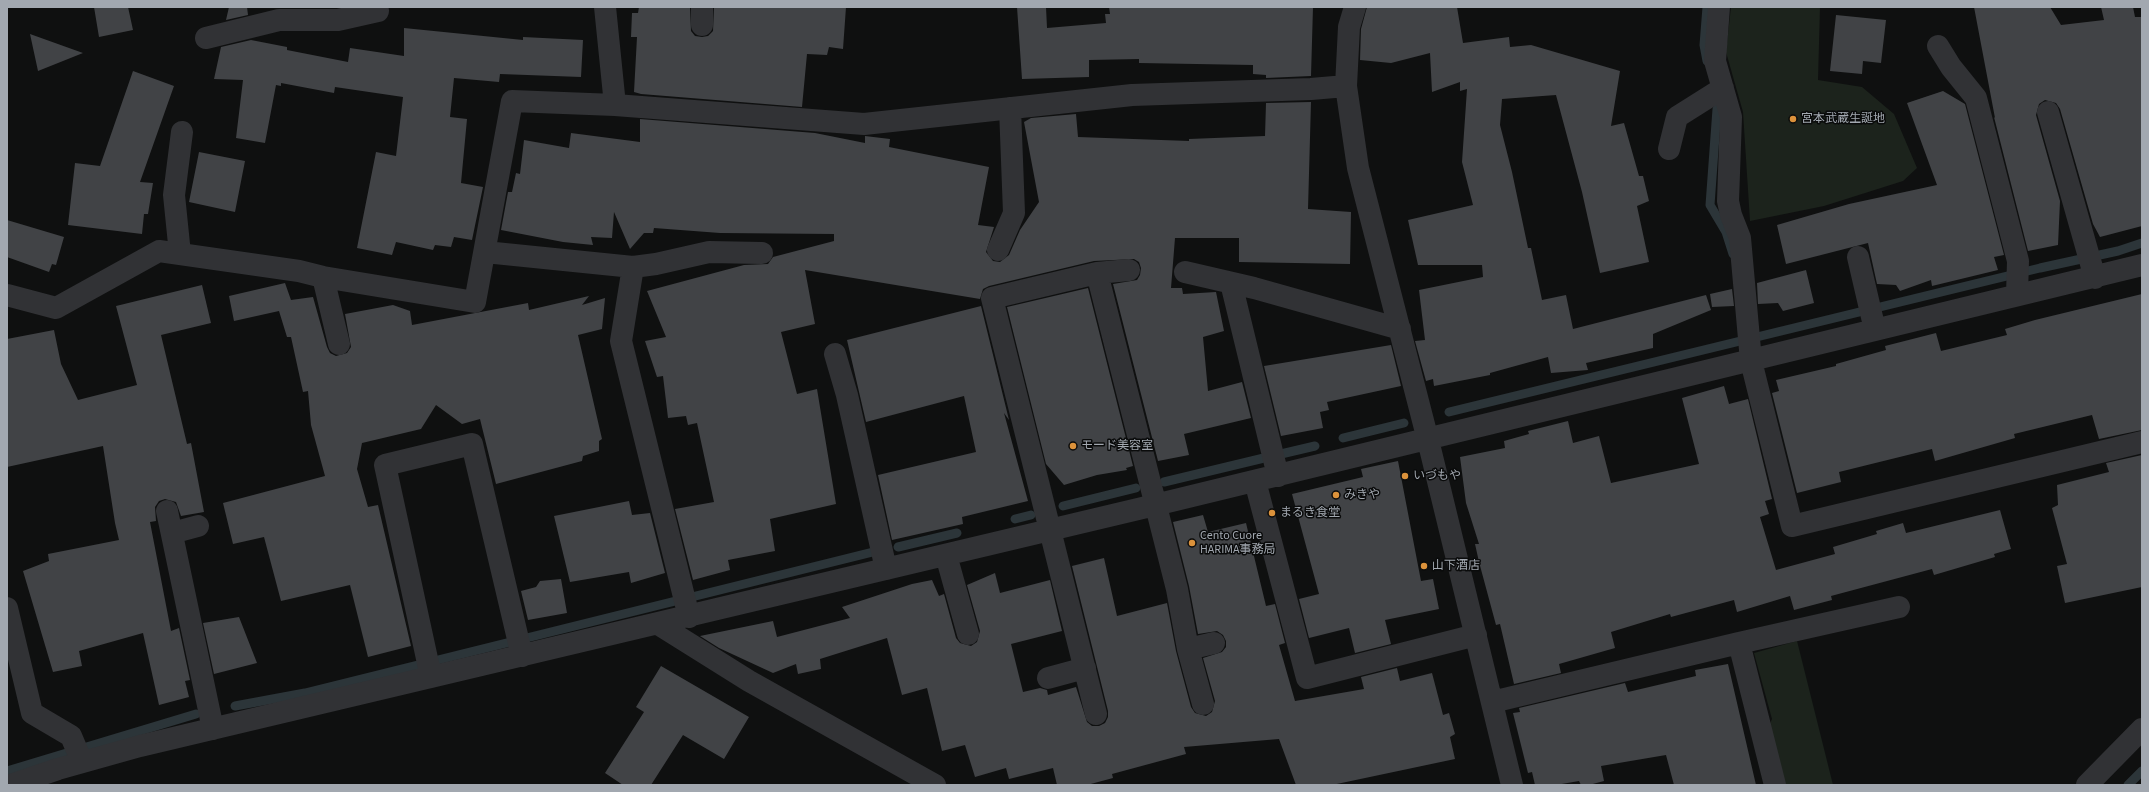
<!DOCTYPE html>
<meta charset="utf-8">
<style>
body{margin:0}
#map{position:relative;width:2149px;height:792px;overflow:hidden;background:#0f1010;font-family:"Source Sans 3",sans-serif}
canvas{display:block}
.frame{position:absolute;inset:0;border:8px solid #a2a8b0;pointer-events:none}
</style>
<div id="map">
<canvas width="2149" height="792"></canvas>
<div class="frame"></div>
</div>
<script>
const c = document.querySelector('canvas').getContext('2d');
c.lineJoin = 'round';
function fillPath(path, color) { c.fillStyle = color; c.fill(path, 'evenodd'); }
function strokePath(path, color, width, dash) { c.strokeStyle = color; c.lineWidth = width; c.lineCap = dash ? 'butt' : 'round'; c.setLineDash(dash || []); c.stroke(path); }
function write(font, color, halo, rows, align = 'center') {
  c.font = font + ' "Source Sans 3","Noto Sans JP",sans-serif'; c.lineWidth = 3; c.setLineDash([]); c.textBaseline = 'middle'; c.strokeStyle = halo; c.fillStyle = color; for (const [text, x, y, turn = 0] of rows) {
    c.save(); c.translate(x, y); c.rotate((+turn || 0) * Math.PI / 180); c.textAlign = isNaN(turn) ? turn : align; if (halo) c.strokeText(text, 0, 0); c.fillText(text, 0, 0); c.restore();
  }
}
fillPath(new Path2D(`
 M 1731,7 L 1820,7 L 1818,80 L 1862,87 L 1894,114 L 1917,168 L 1903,181 L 1824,206 L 1750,221 L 1743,112 L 1726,52 Z
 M 1797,641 L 1833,785 L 1782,785 L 1768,728 L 1772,719 L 1754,653 Z`), '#1c231c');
strokePath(new Path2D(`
 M 1707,7 L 1704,45 L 1707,61
 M 1717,109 L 1710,205 L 1726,232 L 1733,254
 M 1449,412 L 2040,268 L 2118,251 L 2142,243
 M 1343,438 L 1404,423
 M 1281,454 L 1315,446
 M 1164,482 L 1264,458
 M 1063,506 L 1136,488
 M 1015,519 L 1031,515
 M 898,547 L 957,533
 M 235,706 L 305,693 L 873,552
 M 7,771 L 196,714
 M 2128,785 L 2142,771`), '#2c3539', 9);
fillPath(new Path2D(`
 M 94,7 L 128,7 L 133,30 L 99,37 Z
 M 229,7 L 247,7 L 248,15 L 226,20 Z
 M 639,7 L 690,7 L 691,31 L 695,36 L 702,37 L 708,36 L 713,31 L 714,7 L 846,7 L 843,49 L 829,47 L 827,55 L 807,54 L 802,107 L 641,94 L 634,92 L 637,37 L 631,37 L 632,13 L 638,13 Z
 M 1017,7 L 1046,7 L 1047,28 L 1106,23 L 1105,14 L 1110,14 L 1109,7 L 1313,7 L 1311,76 L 1266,78 L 1266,75 L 1253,74 L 1253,65 L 1139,63 L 1139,59 L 1089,60 L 1089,77 L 1022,79 Z
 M 1367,7 L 1457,7 L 1463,43 L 1509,37 L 1510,47 L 1531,45 L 1620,71 L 1611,126 L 1624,123 L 1639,176 L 1643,176 L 1649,201 L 1637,206 L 1649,262 L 1600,273 L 1582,192 L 1556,95 L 1502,99 L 1500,125 L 1512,172 L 1528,248 L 1531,248 L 1542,300 L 1566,295 L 1573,329 L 1706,295 L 1711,310 L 1653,334 L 1653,348 L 1586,363 L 1588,370 L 1551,373 L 1548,357 L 1490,373 L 1490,375 L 1434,386 L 1433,379 L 1426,381 L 1415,341 L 1425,340 L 1419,290 L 1483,277 L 1482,265 L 1418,265 L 1408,220 L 1473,205 L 1462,162 L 1467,89 L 1460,91 L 1460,82 L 1432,92 L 1430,53 L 1391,63 L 1360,60 L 1361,29 Z
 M 1974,7 L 2050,7 L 2061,25 L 2104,20 L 2101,7 L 2133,7 L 2135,17 L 2142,17 L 2142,226 L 2100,237 L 2093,224 L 2060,109 L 2056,103 L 2045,100 L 2039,104 L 2036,115 L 2060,201 L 2058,245 L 2028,251 L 1994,117 L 1995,118 Z
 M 1836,15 L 1886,20 L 1881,63 L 1863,61 L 1862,74 L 1830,71 Z
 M 404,28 L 523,40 L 523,37 L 583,40 L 581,77 L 500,74 L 499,82 L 454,78 L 450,117 L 467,119 L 461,183 L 483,187 L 472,240 L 454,237 L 451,247 L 435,245 L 433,250 L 396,242 L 392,255 L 357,248 L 376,152 L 396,156 L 403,97 L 335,87 L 334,93 L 281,83 L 281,86 L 276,85 L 265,143 L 236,138 L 243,80 L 214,79 L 221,47 L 251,40 L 287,47 L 287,50 L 348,62 L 350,48 L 404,56 Z
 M 30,34 L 83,53 L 38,71 Z
 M 133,71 L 174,86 L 140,182 L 153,183 L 148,214 L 144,214 L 142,234 L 68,225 L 75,163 L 100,166 Z
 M 1943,91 L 1965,104 L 2004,255 L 1994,257 L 1998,270 L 1932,286 L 1931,280 L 1900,291 L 1896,285 L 1877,284 L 1868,243 L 1786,264 L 1777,225 L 1849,204 L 1937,185 L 1907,103 Z
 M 1311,102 L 1308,209 L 1351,212 L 1350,264 L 1239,262 L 1239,238 L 1175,238 L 1171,288 L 1182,288 L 1183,294 L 1216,292 L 1224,331 L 1203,337 L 1208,391 L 1242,382 L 1251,418 L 1184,434 L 1189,455 L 1158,461 L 1113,284 L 1137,280 L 1140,275 L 1141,268 L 1139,262 L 1134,259 L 1094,261 L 989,286 L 983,289 L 980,299 L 805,270 L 815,324 L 781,332 L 797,394 L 817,389 L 836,504 L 770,519 L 775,551 L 728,560 L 730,570 L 693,580 L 675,509 L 714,502 L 697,423 L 688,425 L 686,416 L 668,418 L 663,376 L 657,377 L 645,341 L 666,337 L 647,291 L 744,265 L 768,264 L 773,257 L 834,241 L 834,234 L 720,233 L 654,228 L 653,233 L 644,233 L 630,249 L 614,212 L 612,238 L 591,237 L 593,245 L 563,242 L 501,230 L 508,192 L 512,192 L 516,173 L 520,174 L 524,140 L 569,148 L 571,133 L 640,142 L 640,119 L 815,133 L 865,143 L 865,136 L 890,139 L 889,147 L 989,167 L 978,225 L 994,227 L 986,252 L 993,261 L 1000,262 L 1009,255 L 1020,230 L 1039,202 L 1024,122 L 1031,118 L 1076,114 L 1078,137 L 1189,141 L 1189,139 L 1265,136 L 1266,103 Z
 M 199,152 L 245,161 L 235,212 L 189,202 Z
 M 7,220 L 64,237 L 56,265 L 52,264 L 49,272 L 7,257 Z
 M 1806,270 L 1814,303 L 1783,311 L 1778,303 L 1758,304 L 1757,283 Z
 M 285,283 L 291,300 L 313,297 L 327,347 L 330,353 L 336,356 L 347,353 L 351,347 L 345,314 L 393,305 L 410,311 L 412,325 L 528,303 L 529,310 L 589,296 L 582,305 L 605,298 L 602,329 L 578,335 L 602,439 L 599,441 L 599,451 L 583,456 L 582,461 L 496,484 L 480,419 L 462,424 L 436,405 L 421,429 L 362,443 L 357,469 L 368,507 L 378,505 L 411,646 L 368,657 L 350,585 L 281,601 L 264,537 L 233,544 L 223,503 L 325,476 L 311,425 L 308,391 L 303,392 L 291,337 L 287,337 L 279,311 L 234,321 L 229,296 Z
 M 202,285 L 211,323 L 161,335 L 187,444 L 191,443 L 204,512 L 181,516 L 176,502 L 165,499 L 159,501 L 155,507 L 156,521 L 150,522 L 171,631 L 179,628 L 190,680 L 185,681 L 189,697 L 159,705 L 143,633 L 79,651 L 82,666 L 53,672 L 23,571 L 49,561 L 48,554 L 119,540 L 115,523 L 103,446 L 7,467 L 7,339 L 54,330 L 61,364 L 78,400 L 137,385 L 116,306 Z
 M 1088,288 L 1133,466 L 1126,468 L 1127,470 L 1097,475 L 1064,485 L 1046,464 L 1007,307 Z
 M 1732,289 L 1734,306 L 1712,307 L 1710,294 Z
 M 2142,294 L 2142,430 L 2099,439 L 2092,415 L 2014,434 L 2015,438 L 1935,461 L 1932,449 L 1839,472 L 1841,482 L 1797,493 L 1772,393 L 1779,391 L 1776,380 L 1836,366 L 1836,364 L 1886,350 L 1885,346 L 1936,333 L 1941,351 L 2007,335 L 2005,329 L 2035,320 Z
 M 981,306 L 1009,420 L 1004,413 L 1028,501 L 962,517 L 963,524 L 892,540 L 878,475 L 976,452 L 964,396 L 866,422 L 847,340 Z
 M 1391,345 L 1401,386 L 1327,402 L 1329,410 L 1320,412 L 1323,428 L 1281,436 L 1264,366 Z
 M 1724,386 L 1729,404 L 1748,399 L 1772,499 L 1765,501 L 1769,514 L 1760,517 L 1776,570 L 1835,554 L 1833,547 L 1877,534 L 1876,531 L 1903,523 L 1906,533 L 2000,510 L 2011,549 L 1994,554 L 1995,557 L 1934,575 L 1932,569 L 1831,596 L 1832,600 L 1794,610 L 1790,596 L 1737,612 L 1734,600 L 1671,617 L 1670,614 L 1611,632 L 1615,648 L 1559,664 L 1561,673 L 1514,684 L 1500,624 L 1496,625 L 1479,562 L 1475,544 L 1479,544 L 1466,503 L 1460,457 L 1505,448 L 1504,441 L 1529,434 L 1528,431 L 1568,421 L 1573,443 L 1599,436 L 1611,483 L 1699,464 L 1682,398 Z
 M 2142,455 L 2142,587 L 2065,603 L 2057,566 L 2067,564 L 2052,508 L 2058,505 L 2057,485 L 2109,472 L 2106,463 Z
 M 1398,461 L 1421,581 L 1433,579 L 1439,609 L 1385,620 L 1391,644 L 1355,653 L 1349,628 L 1309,638 L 1299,599 L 1319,594 L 1292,494 L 1363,477 L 1361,469 Z
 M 629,501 L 632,515 L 650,513 L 665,573 L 631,583 L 629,572 L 570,582 L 554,516 Z
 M 1203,515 L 1208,532 L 1246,523 L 1266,606 L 1275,604 L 1285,643 L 1279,645 L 1295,701 L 1364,689 L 1361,677 L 1397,668 L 1400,681 L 1432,673 L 1443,715 L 1449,713 L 1455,734 L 1450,737 L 1455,759 L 1332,785 L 1296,785 L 1279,739 L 1184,747 L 1186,754 L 1112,774 L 1113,778 L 1087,785 L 1057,785 L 1053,768 L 1009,779 L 1006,768 L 975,777 L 965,745 L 942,751 L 927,688 L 902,695 L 887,638 L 820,659 L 821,669 L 798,674 L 796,664 L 773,673 L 719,648 L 700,636 L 773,621 L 777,637 L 850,618 L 842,607 L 912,584 L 932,580 L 939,596 L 944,594 L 956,638 L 960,643 L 971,646 L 977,642 L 980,631 L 967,585 L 995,573 L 1000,593 L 1050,580 L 1062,631 L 1011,644 L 1023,692 L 1040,688 L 1047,690 L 1048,695 L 1076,687 L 1087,722 L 1092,726 L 1099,726 L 1105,723 L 1108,717 L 1108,711 L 1072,566 L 1104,558 L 1117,616 L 1167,603 L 1176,651 L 1191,707 L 1195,713 L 1206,716 L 1212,712 L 1215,701 L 1203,658 L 1222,652 L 1226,647 L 1226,641 L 1223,635 L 1217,631 L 1198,634 L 1189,586 L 1173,522 Z
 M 561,579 L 567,613 L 528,620 L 521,591 L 536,587 L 540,581 Z
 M 239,617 L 257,663 L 214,674 L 203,623 Z
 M 1728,664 L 1756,785 L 1674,785 L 1666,755 L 1601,766 L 1604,781 L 1589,785 L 1581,785 L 1579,781 L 1556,785 L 1535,785 L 1532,772 L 1528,773 L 1513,713 L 1520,712 L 1519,708 L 1625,683 L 1628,692 L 1696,676 L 1695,670 Z
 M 661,666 L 749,717 L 724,759 L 683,735 L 651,785 L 623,785 L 605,773 L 644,712 L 636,707 Z`), '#414346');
strokePath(new Path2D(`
 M 605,7 L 615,105
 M 1355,7 L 1349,27 L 1346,86 L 1358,168 L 1428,440 L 1512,785
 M 1719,7 L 1715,61 L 1731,117 L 1728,201 L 1731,215 L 1740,238 L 1751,361 L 1792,526 L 2142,442
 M 702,25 L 702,7
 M 206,38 L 279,20 L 338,20 L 378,11
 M 1938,46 L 1951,67 L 1976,98 L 2018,261 L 2017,295
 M 2048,112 L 2095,278
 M 1669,149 L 1677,117 L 1723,88
 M 998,250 L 1014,213 L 1010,108
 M 485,252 L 633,267 L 656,264 L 709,252 L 762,253
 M 180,254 L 174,195 L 182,132
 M 1858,257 L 1875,330
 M 633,267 L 621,341 L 689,617
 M 1185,272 L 1254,288 L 1400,329
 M 1097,273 L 1177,589 L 1188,649 L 1203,704
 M 323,277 L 339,344
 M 1231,283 L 1278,476
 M 7,295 L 56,308 L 159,251 L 299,271 L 323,277 L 475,302 L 512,101 L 615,105 L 864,124 L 1132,95 L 1311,89 L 1346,86
 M 835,354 L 847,395 L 886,569
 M 1255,481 L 1307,678 L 1476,635
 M 167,511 L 213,729
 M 172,533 L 198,526
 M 946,555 L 968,634
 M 7,608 L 32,713 L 71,736 L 82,762
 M 658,624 L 749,681 L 935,785
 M 1739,643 L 1899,607
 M 1188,649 L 1214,643
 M 431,677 L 385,465 L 472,444 L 522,656
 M 1048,678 L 1085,668
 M 1492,702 L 1739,643 L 1775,785
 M 1096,714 L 992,298 L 1097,273 L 1129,270
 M 11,785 L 58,769 L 140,746 L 1155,505 L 2142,265
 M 2087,785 L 2142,729`), '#313235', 22);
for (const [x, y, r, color] of [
 [1793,119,4,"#dc923b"],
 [1073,446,4,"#dc923b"],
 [1405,476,4,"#dc923b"],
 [1336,495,4,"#dc923b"],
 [1272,513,4,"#dc923b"],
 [1192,543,4,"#dc923b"],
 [1424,566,4,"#dc923b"]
]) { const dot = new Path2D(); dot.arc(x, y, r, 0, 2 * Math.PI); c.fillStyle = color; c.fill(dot); strokePath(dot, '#0a0b0b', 1.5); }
write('12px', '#a2a8b0', '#0a0b0b', [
 ["宮本武蔵生誕地",1801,119],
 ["モード美容室",1081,446],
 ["いづもや",1413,476],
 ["みきや",1344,495],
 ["まるき食堂",1280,513],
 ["Cento Cuore",1200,536],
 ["HARIMA事務局",1200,550],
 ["山下酒店",1432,566]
], 'left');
</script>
